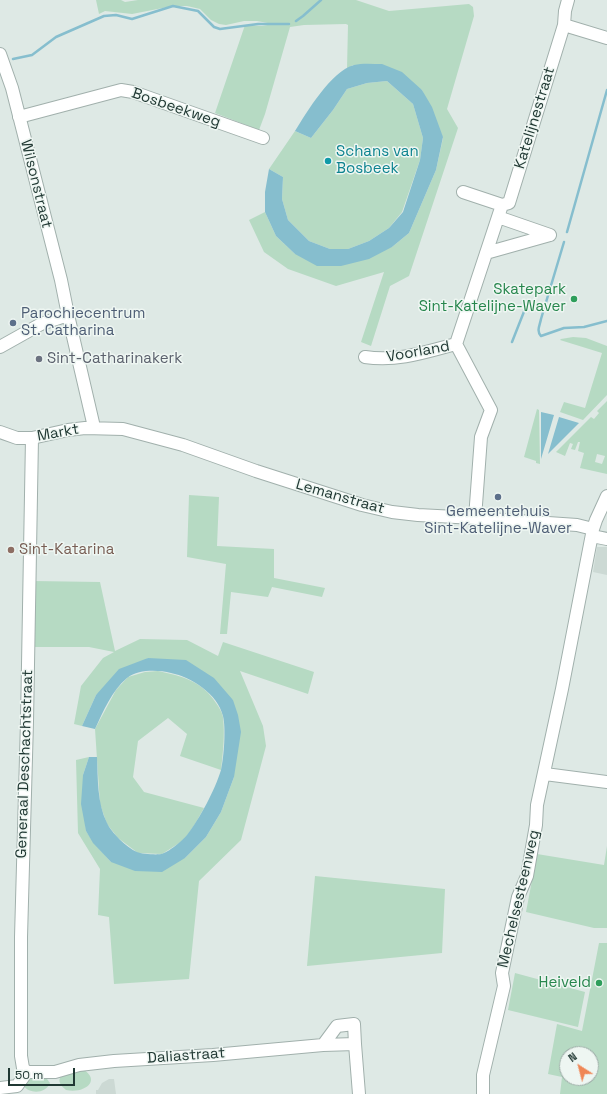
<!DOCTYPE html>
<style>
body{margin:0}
#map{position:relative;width:607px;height:1094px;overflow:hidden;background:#dee9e5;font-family:"Space Grotesk",sans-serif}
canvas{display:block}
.north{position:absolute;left:559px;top:1046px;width:40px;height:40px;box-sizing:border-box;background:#eef6f2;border:1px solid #9caaa6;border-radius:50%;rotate:324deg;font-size:11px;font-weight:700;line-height:16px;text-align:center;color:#203833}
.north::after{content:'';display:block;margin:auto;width:14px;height:18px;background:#ef8756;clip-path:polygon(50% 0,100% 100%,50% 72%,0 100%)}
.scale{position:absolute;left:8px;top:1068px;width:67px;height:18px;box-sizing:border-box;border:2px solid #203833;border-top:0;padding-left:5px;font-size:12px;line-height:14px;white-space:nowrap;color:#203833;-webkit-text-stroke:3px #eef6f2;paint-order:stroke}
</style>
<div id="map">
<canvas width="607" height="1094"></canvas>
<div class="north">N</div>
<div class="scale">50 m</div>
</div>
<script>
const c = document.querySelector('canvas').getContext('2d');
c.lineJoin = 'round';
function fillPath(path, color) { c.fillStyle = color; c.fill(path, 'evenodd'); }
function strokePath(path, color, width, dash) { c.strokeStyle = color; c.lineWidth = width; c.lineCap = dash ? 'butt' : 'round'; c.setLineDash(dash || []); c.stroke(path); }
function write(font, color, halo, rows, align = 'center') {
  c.font = font + ' "Space Grotesk",sans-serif'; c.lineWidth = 3; c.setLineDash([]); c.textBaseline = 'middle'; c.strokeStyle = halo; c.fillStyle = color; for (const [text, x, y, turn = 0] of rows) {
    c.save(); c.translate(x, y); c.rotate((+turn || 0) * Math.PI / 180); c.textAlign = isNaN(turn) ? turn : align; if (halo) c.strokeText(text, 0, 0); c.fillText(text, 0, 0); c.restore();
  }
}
fillPath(new Path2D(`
 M 597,547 L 607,547 L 607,575 L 593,572 Z
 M 109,1079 L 114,1079 L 116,1094 L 96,1094 L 96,1090 L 98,1090 L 102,1083 Z`), '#ccd9d4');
fillPath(new Path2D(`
 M 96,0 L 121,0 L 125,2 L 138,0 L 356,0 L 389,11 L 469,4 L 473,7 L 474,16 L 447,109 L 458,128 L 409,276 L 390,286 L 371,346 L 361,342 L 384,272 L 336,286 L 288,269 L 264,252 L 249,220 L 265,212 L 276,236 L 295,254 L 392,247 L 409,233 L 436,170 L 443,138 L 422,90 L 353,65 L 347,69 L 348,25 L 346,24 L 304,25 L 290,27 L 265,114 L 259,130 L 215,113 L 245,25 L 262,26 L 273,24 L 257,21 L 244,21 L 226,25 L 219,24 L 211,20 L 200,9 L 187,6 L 173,6 L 132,14 L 105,11 L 99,14 Z
 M 387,81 L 413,104 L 423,138 L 420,160 L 402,212 L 389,228 L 369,241 L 348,249 L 330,249 L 309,241 L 288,220 L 282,199 L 283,177 L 269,169 L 295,131 L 311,138 L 333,110 L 347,89 L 367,83 Z
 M 573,337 L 586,338 L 607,346 L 607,395 L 583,420 L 560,412 L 564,402 L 585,408 L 602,353 L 560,340 L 561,339 Z
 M 607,401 L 607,474 L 580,468 L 584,453 L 578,451 L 580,442 L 578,442 L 575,450 L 571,449 L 573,444 L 570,443 L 565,456 L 556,452 L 591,417 L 594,419 L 599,413 L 597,411 ZM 597,454 L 605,456 L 602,464 L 595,462 Z
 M 537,409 L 539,410 L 540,464 L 536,463 L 536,461 L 524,457 Z
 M 189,495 L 219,497 L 217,546 L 274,549 L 274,578 L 325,588 L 322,597 L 272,587 L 268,597 L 231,592 L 227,634 L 220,634 L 226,564 L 187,557 Z
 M 33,581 L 100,582 L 115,651 L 140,639 L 187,640 L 218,656 L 223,642 L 314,672 L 308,694 L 240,671 L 263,726 L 266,746 L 241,840 L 199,881 L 189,979 L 114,984 L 109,917 L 98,915 L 100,869 L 78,833 L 76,760 L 89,757 L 83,775 L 86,831 L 93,842 L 111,862 L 185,858 L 206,837 L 221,812 L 234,777 L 233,700 L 148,658 L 96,695 L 82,726 L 74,724 L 81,686 L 103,658 L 114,652 L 89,647 L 33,647 Z
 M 158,671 C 182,676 202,681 216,703 C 219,707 222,712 223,717 C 225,735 223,752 221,770 L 180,756 L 187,734 L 168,718 L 138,741 L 133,777 L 144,792 L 204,808 L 195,824 L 184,840 L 162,854 L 138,853 L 118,838 L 107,824 L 100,804 L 95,729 L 116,690 L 128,677 L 145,672 Z
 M 607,846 L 607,928 L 594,928 L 526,912 L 537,854 L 604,865 Z
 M 315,876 L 445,889 L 442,953 L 307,966 Z
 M 599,943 L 607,943 L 607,1094 L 560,1094 L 562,1077 L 548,1074 L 557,1024 L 582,1031 ZM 567,1054 L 591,1054 L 591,1078 L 567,1078 Z
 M 515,973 L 585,992 L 578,1027 L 508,1010 Z
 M 84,1070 C 101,1081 84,1094 66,1090 C 64,1088 61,1086 60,1083 C 56,1072 78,1071 84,1070 Z
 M 44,1077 L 47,1079 L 50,1083 C 46,1094 29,1094 24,1086 L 29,1078 Z`), '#b6dac3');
fillPath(new Path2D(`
 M 382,64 L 402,72 L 422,90 L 432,107 L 443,137 L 436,170 L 409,233 L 392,247 L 369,259 L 341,266 L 317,266 L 295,254 L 276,236 L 265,212 L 265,192 L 269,169 L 283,177 L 282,199 L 288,220 L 309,241 L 330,249 L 348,249 L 369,241 L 389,228 L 403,212 L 420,160 L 423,138 L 413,104 L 387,81 L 367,83 L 347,89 L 333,110 L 311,138 L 295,131 C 307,112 331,71 354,65 C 362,63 373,64 382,64 Z
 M 541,412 L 554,415 L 541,459 Z
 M 559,417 L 579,423 L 548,454 Z
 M 148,658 L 186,660 L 214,678 L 233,700 L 238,715 L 241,732 L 234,777 L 221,812 L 206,837 L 185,858 L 162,872 L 135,871 L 111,862 L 93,843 L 86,831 L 81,804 L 83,775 L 89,757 L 97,757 C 98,779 97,803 107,823 C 111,832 127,848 137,852 C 141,854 157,855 161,854 C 168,853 183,840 187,835 C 200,818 215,790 221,770 C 224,757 226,728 223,716 C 218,694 191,677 171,673 C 158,670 139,669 127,678 C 112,690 103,712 95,729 L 82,726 L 96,695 L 119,669 Z`), '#86bece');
strokePath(new Path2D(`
 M 296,21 L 303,16 L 321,0
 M 13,59 L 32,55 L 56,37 L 104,16 L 116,15 L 132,19 L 173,6 L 198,11 L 214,27 L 220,29 L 258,24 L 289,24
 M 567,232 L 607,90
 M 564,242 L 541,319 C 540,325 536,331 541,336 L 564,328 L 584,327 L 607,321
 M 512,342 L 527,304`), '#86bece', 2.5);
const minor = new Path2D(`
 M 568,0 L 565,11 L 564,25 L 607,38
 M 0,54 L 12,88 L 61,280 L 68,315 L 94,427
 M 19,117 L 121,90 L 133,92 L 263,138
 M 463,192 L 502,205
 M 498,217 L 550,235
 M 486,253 L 550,235
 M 456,344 L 502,205 L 509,203 L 564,25
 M 0,347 L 41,324 L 68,315
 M 365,357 C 397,362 426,352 456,344 L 491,410 L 481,437 L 475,518
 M 0,432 L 17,438 L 32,438 L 68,430 L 85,428 L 123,429 L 183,445 L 256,471 L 362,505 L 392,512 L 418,515 L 475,518 L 577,525 L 593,529
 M 592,536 L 607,539
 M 545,774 L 607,782
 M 323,1045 L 337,1026 L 354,1024 L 355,1044
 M 27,1072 L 23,1068 L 21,1056 L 21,937 L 27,721 L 32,438
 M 27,1072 L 55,1072 L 79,1065 L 114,1061 L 213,1055 L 323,1045 L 355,1044 L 359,1094
 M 0,1088 L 17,1086 L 27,1072
 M 483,1094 L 483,1075 L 504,986 L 502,973 L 518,897 L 527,876 L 536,825 L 537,805 L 562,689 L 593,529 L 596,520 L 607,496`);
strokePath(minor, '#a1b0ac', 14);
strokePath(minor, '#fff', 12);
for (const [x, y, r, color] of [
 [328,161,4,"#0f9aa8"],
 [574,299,4,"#2e9e5b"],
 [13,323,4,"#5c6f8a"],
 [39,359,4,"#6b7280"],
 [498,497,4,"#5c6f8a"],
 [11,550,4,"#8d6e63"],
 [599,983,4,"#2e9e5b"]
]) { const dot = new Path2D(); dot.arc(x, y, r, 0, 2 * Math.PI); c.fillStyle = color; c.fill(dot); strokePath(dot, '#eef6f2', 1.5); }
write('15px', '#203833', '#eef6f2', [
 ["Bosbeekweg",176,108,19],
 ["Katelijnestraat",535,118,-73],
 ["Wilsonstraat",36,184,76],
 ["Voorland",418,352,-10],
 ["Markt",58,433,-10],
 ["Lemanstraat",340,497,16],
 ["Generaal Deschachtstraat",25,764,-88],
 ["Mechelsesteenweg",519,899,-77],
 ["Daliastraat",186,1056,-4]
]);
write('15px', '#0d838f', '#eef6f2', [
 ["Schans van",336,152],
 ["Bosbeek",336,169]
], 'left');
write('15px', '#27864d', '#eef6f2', [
 ["Skatepark",566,290],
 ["Sint-Katelijne-Waver",566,307],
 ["Heiveld",591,983]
], 'right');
write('15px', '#4e5e75', '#eef6f2', [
 ["Parochiecentrum",21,314],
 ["St. Catharina",21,331],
 ["Gemeentehuis",498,512,"center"],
 ["Sint-Katelijne-Waver",498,529,"center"]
], 'left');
write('15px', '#5b616d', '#eef6f2', [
 ["Sint-Catharinakerk",47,359]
], 'left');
write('15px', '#785e54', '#eef6f2', [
 ["Sint-Katarina",19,550]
], 'left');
</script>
